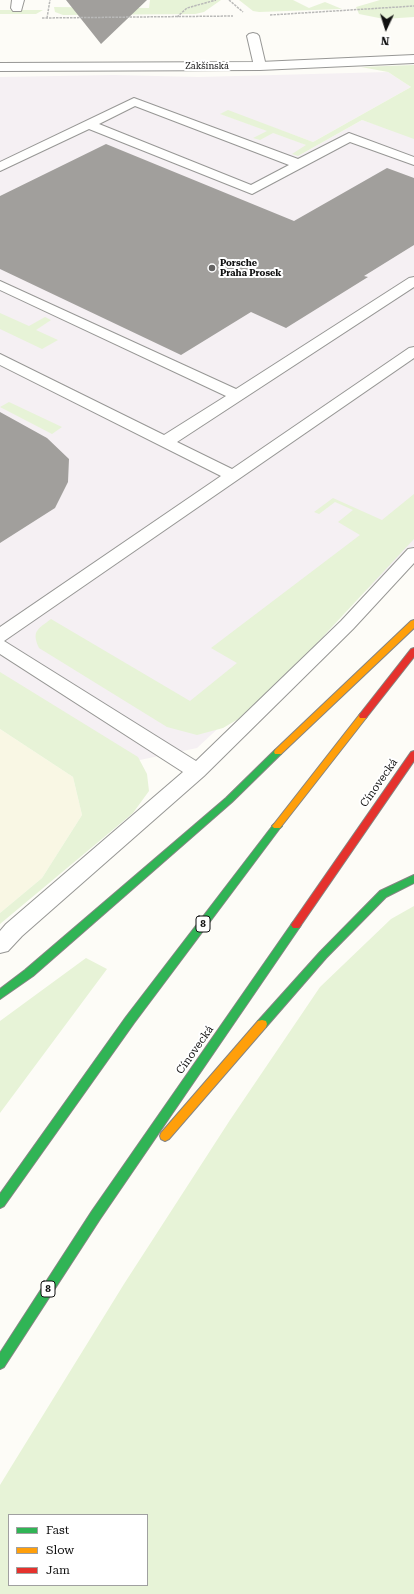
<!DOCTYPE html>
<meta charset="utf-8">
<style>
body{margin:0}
#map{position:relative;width:414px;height:1594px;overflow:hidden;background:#fdfcf7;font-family:"Roboto Serif",serif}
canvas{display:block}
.legend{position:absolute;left:8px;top:1514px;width:140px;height:72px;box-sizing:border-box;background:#fff;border:1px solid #a0a0a0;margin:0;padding:5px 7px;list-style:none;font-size:12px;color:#111}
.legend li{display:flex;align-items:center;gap:8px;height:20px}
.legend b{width:20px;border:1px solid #a0a0a0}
.north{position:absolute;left:366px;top:8px;width:40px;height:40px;-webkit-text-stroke:3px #fff;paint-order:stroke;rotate:184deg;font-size:11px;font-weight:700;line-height:16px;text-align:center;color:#111}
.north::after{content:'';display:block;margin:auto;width:14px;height:18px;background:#111;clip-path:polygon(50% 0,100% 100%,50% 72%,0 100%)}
</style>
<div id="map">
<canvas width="414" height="1594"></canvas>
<ul class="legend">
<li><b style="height:5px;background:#30b455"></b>Fast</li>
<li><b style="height:5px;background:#ff9f0a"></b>Slow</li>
<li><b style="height:5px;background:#e5322d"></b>Jam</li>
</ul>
<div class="north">N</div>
</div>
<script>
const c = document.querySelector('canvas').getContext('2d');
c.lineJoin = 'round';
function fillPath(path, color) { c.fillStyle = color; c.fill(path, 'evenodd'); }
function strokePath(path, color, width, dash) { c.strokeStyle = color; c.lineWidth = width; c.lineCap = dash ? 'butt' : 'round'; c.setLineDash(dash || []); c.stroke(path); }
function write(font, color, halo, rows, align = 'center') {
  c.font = font + ' "Roboto Serif",serif'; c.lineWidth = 4; c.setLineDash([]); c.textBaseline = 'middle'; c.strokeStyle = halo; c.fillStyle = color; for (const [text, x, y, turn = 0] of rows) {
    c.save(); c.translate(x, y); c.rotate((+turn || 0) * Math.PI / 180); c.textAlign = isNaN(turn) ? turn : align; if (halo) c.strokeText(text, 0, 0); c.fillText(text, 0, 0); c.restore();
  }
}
fillPath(new Path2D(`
 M 388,72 L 411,87 L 313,142 L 228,111 L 221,114 L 307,145 L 298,156 L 362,120 L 414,137 L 414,546 L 197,748 L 97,769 L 0,707 L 0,77 L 114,75 L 199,77 Z`), '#f5f0f3');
fillPath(new Path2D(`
 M 0,729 L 73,777 L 82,815 L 42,878 L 0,913 Z`), '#f9f7e4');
fillPath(new Path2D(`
 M 150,0 L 221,0 L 204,12 L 195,14 L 63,15 L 55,12 L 54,7 L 149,8 Z
 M 239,0 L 293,0 L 309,8 L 325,2 L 342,9 L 259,12 L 253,11 Z
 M 380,0 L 414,0 L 414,17 L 384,19 L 359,14 L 356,7 Z
 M 0,10 L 43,10 L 36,14 L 0,14 Z
 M 414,65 L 414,139 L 362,120 L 298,156 L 292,154 L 306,145 L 273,133 L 260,140 L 253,138 L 267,131 L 220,114 L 228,110 L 313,142 L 411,87 L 388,72 L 361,67 Z
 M 0,313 L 29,326 L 45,317 L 51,320 L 36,330 L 58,340 L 42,349 L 0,329 Z
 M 9,402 L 62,427 L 52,434 L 0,407 Z
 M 414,494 L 414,539 L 317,643 L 240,718 L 223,728 L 197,735 L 167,727 L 39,648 C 31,631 38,629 51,619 L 190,701 L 237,663 L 211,648 L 360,535 L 338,522 L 353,510 L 335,502 L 319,514 L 314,512 L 333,498 L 382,520 Z
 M 0,672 L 138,757 L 147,774 L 149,791 L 133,813 L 0,924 L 0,913 L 42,878 L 82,815 L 73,777 L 0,729 Z
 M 414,906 L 414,1594 L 0,1594 L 0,1485 L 11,1467 L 124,1284 L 230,1120 L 320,987 L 391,919 ZM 9,1515 L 147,1515 L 147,1585 L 9,1585 Z
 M 86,958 L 107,969 L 0,1113 L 0,1021 Z`), '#e7f3d7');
fillPath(new Path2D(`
 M 66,0 L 147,0 L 101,44 Z
 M 106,144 L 294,221 L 387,168 L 414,178 L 414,245 L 364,276 L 368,277 L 286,328 L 251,312 L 181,355 L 0,269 L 0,196 Z
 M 0,412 L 47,438 L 69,459 L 68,482 L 55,508 L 0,543 Z`), '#a19f9c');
const lane = new Path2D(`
 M 253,33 L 257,34 L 259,36 L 266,66 L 264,68 L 256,68 L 254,66 L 247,36 L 249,34 Z
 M 134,98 L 298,159 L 349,133 L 414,157 L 414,165 L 350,142 L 252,194 L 89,129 L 0,171 L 0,162 ZM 135,106 L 289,165 L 251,185 L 99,124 Z
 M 414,277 L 414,287 L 177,442 L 232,469 L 409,348 L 414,347 L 414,358 L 4,641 L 196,761 L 341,621 L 408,549 L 414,548 L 414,563 L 353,629 L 204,776 L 22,936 L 8,951 L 0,953 L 0,931 L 6,924 L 183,772 L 0,654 L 0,627 L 221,476 L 0,365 L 0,354 L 164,435 L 226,396 L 0,290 L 0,281 L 236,389 L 409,278 Z`);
const street = new Path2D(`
 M 12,0 L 24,0 L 21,11 L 13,11 L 11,8 Z
 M 414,55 L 414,63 L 260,70 L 0,71 L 0,63 L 260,62 Z`);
const fast = new Path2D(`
 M 278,749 L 282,752 L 281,754 L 232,802 L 33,976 L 0,999 L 0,989 L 25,970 L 226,798 L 275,750 Z
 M 277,823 L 282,826 L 280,828 L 134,1023 L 4,1206 L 0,1208 L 0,1194 L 126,1017 L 274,824 Z
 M 414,875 L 414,883 L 386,897 L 326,958 L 266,1027 L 262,1028 L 258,1027 L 257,1024 L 258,1021 L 320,952 L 380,891 Z
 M 296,921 L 299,922 L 301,925 L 299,928 L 100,1219 L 4,1367 L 0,1369 L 0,1353 L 92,1211 L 293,922 Z`);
const slow = new Path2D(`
 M 414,620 L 414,628 L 281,754 L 275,754 L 274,752 L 275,750 L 411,621 Z
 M 363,713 L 366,714 L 367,716 L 366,718 L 280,828 L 274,828 L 272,826 L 274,824 L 360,714 Z
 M 262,1020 L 266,1021 L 267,1024 L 266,1027 L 169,1139 L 165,1141 L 161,1139 L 160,1136 L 161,1133 L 258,1021 Z`);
const jam = new Path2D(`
 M 414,648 L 414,657 L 366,718 L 360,718 L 359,716 L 360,714 L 411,649 Z
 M 414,751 L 414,761 L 299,928 L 293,928 L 291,925 L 293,922 L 411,752 Z`);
strokePath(lane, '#979795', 2);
strokePath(street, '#979795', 2);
strokePath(fast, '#858482', 2);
strokePath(slow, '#858482', 2);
strokePath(jam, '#858482', 2);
strokePath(new Path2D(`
 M 229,0 L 243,12
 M 270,15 L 414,6
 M 177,17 L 187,8 L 216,0
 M 42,18 L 233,16
 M 47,18 L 50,0`), '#b9b9b8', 1.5, [2.5, 1]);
fillPath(lane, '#fffffe');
fillPath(street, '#fffffe');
fillPath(fast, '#30b455');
fillPath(slow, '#ff9f0a');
fillPath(jam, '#e5322d');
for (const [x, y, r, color] of [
 [212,268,4,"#646362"]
]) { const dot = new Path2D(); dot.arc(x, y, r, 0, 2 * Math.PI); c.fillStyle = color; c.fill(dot); strokePath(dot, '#fff', 1.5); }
write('9px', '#111', '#fff', [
 ["Zakšínská",207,66]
]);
write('bold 9px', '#111', '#fff', [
 ["Porsche",220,263],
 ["Praha Prosek",220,273]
], 'left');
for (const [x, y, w] of [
 [203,924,14],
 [48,1289,14]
]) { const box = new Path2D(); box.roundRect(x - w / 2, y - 8, w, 16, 3); c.fillStyle = '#fff'; c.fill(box); strokePath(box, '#111', 1); }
write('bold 10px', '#111', null, [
 ["8",203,924],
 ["8",48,1289]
]);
write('11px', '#111', '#fff', [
 ["Cínovecká",379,783,-55],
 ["Cínovecká",195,1050,-55]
]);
</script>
